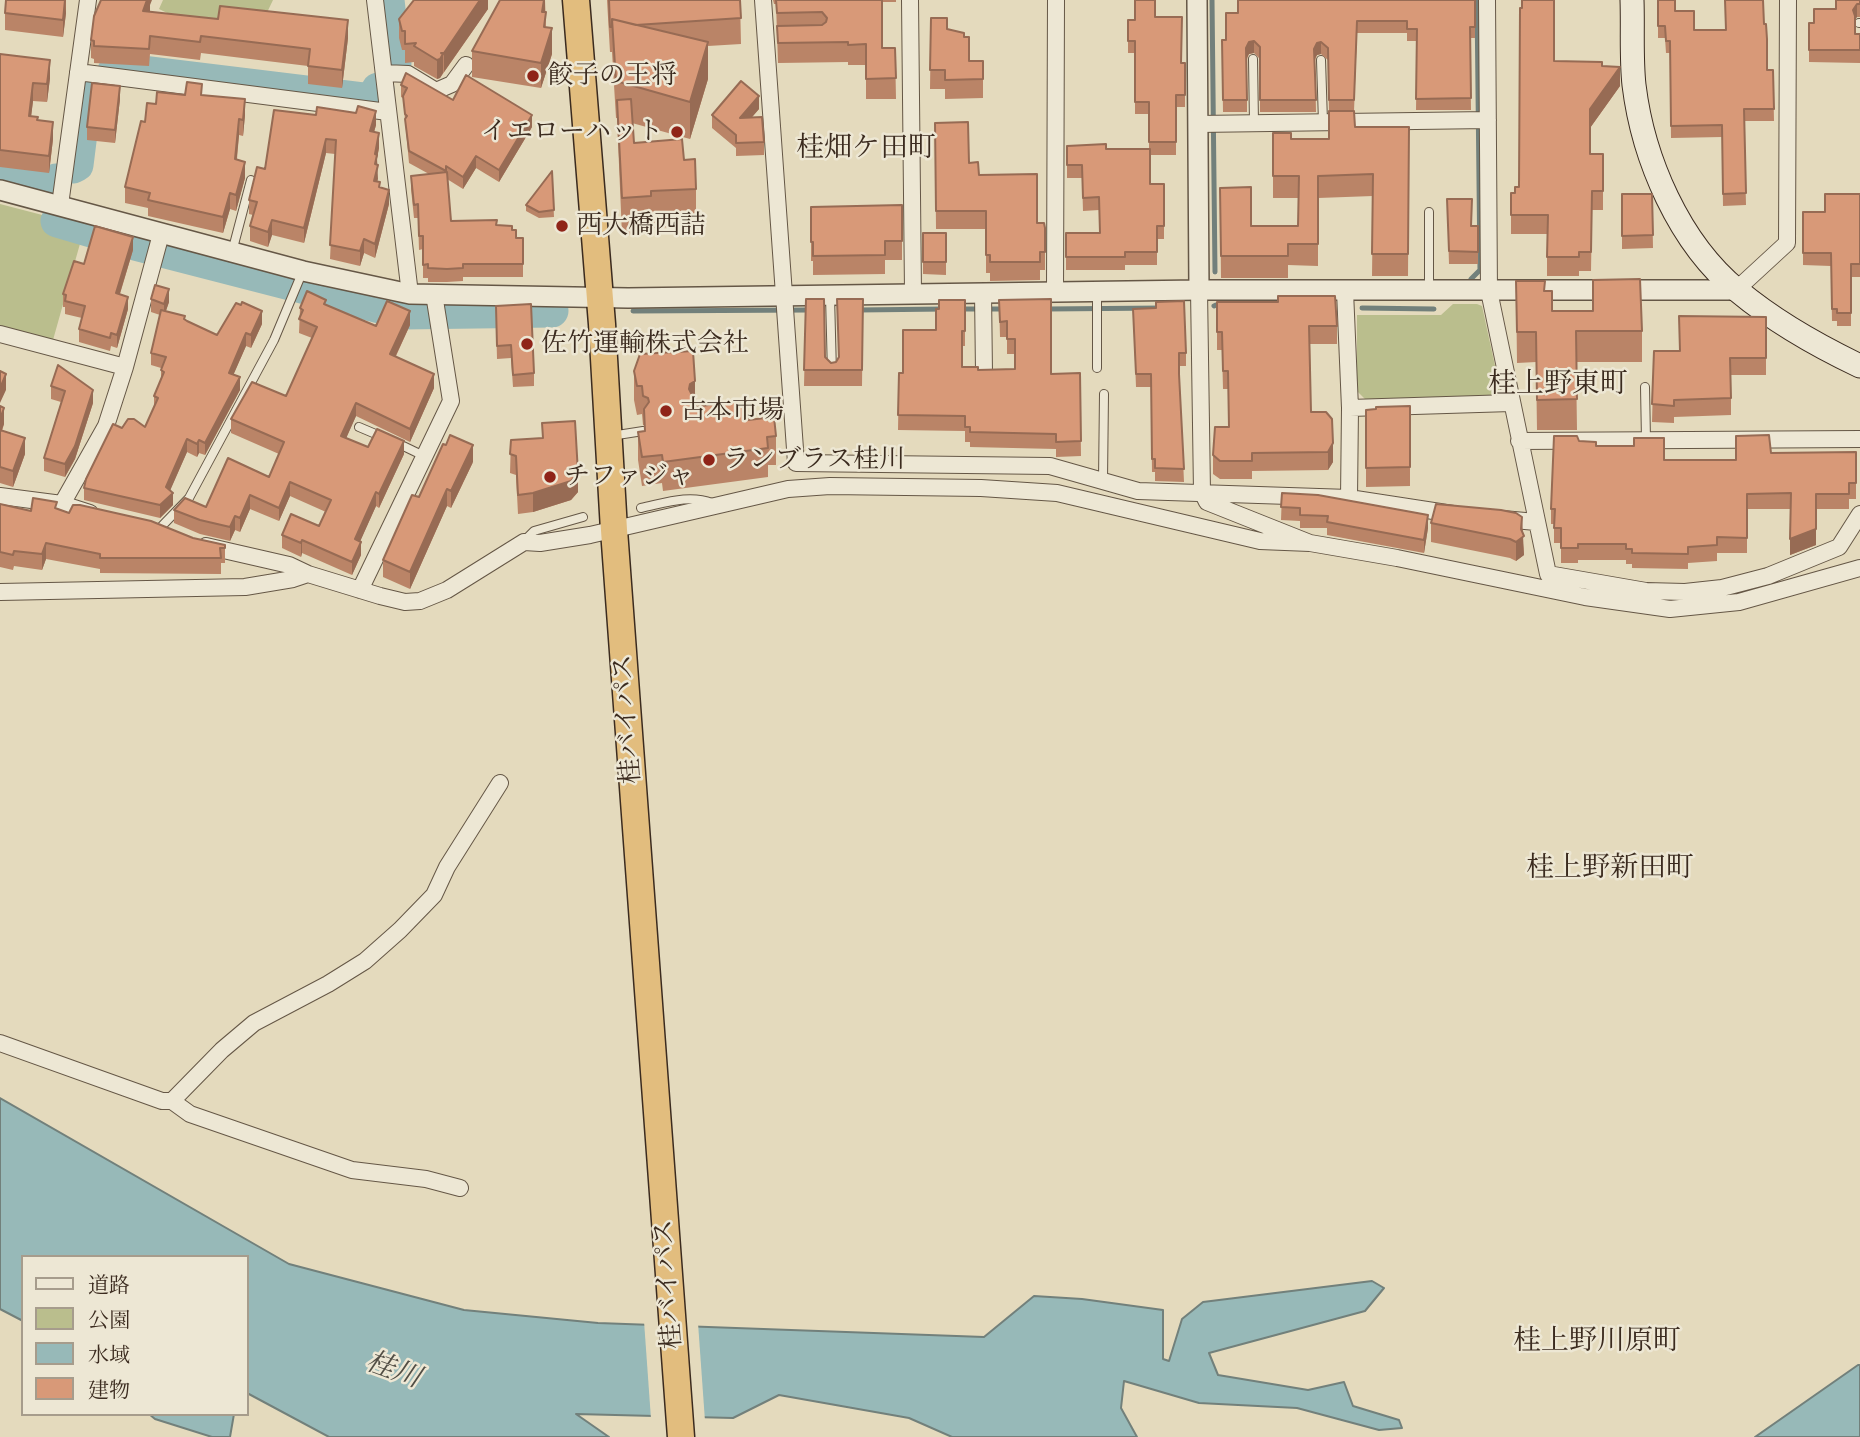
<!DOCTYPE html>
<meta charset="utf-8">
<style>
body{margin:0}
#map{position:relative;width:1860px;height:1437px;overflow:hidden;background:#e4dabd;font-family:"Gentium Book Plus","Noto Serif JP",serif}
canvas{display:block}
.legend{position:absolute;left:21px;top:1255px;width:228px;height:161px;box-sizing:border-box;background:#ede7d4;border:2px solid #a69c8c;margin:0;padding:9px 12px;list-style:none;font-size:21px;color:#3b2b1f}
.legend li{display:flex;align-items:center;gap:14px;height:35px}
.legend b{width:35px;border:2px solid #a69c8c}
</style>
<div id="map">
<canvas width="1860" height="1437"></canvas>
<ul class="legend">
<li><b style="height:9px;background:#ede7d4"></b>道路</li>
<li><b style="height:19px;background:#babe8d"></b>公園</li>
<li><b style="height:19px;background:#97b9b8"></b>水域</li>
<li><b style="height:19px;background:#d89978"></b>建物</li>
</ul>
</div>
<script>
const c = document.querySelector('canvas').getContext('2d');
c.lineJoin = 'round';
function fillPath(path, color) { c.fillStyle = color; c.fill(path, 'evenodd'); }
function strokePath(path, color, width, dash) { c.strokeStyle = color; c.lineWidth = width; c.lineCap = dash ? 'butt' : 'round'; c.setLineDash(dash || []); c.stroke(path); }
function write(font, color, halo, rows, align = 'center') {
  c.font = font + ' "Gentium Book Plus","Noto Serif JP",serif'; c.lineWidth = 5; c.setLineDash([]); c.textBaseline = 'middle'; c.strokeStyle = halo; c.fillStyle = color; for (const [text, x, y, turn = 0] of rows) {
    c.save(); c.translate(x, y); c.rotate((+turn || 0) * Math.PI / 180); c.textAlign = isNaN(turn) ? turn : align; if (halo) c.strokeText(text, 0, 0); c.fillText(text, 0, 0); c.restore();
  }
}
fillPath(new Path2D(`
 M 163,0 L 273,0 L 262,23 L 208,33 L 159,9 Z
 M 0,204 L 50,217 L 55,226 L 83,233 L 53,340 L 0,326 Z
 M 1453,304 L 1477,304 L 1482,306 L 1502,398 L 1367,401 L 1357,391 L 1357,315 L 1441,315 Z`), '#babe8d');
const water = new Path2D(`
 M 0,1098 L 289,1264 L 464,1310 L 598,1323 L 984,1337 L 1034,1296 L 1082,1299 L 1163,1310 L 1163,1359 L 1169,1361 L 1182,1319 L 1203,1302 L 1372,1281 L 1384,1288 L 1365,1311 L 1209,1353 L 1218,1375 L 1308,1390 L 1344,1382 L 1353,1406 L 1399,1420 L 1402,1428 L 1379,1430 L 1297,1408 L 1199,1403 L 1124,1381 L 1121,1408 L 1137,1437 L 952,1437 L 909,1418 L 779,1395 L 733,1418 L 576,1414 L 609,1437 L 329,1437 L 247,1393 L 247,1257 L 23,1257 L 23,1321 L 0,1309 Z
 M 1858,1365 L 1860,1365 L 1860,1437 L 1755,1437 Z
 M 149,1414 L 234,1414 L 230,1437 L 212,1437 L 155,1419 Z`);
fillPath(water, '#97b9b8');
strokePath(water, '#72807b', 2);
fillPath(new Path2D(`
 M 644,1321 L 698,1323 L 705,1421 L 651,1419 Z`), '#e4dabd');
strokePath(new Path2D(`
 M 1212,0 L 1215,272
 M 1471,279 L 1480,270 L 1477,0
 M 1214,306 L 1216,305
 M 1362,308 L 1434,309
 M 959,309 L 1005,309
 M 1047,309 L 1163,308
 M 858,310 L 946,309
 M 633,311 L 809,310`), '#72807b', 5);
strokePath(new Path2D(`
 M 388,0 L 395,63
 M 114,71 L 117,69 L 371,100 L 378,89
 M 73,167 L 77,165 L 86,93 L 97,85
 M 0,172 L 48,183 L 56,180
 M 57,221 L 135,244 L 403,313 L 552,311`), '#97b9b8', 33);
const service = new Path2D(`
 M 1859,23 L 1860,23
 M 1253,59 L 1254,123
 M 1321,60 L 1323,122
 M 232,252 L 251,180
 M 1429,289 L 1429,212
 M 1097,291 L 1097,368
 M 830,296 L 832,373
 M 1645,387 L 1646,440
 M 359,427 L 385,438
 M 611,436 L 643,431
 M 397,443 L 424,456
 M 1103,480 L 1104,394
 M 641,508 C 665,503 689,494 712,503
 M 160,528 L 189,498 L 274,340 L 302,273
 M 525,540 L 534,531 L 583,517`);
const minor = new Path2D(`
 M 375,0 L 410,294
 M 763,0 L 796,463 L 1050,466 L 1138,491 L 1349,498 L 1453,514
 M 910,0 L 913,292
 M 1487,0 L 1489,291 L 1548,574 L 1646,591 L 1685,592 L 1722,588 L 1768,576 L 1839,547 L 1860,514
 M 78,72 L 388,112
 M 384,73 L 408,74 L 436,91 L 452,84 L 466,65
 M 1198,124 L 1488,120
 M 60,205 L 88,0
 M 1199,290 L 1202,492 L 1207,502 L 1310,543 L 1397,558 L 1585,597 L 1670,609 L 1739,602 L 1860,568
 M 1736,290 L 1787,243 L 1788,0
 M 1055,291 L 1056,0
 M 1345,291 L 1350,408 L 1349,498
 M 983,292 L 984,373
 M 0,334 L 125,367
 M 1350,408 L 1511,403
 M 1519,441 L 1860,439
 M 0,496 L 62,504 L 90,513
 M 62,504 L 106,426 L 125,367 L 161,234
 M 1503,519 L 1536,522
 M 206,546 L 289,565 L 308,574 L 380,596 L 405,602 L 420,601 L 447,590 L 524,542 L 540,543 L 590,535 L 788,489 L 830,486 L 981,488 L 1057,493 L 1260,541 L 1310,543
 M 360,590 L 451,401 L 434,294
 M 0,592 L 245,587 L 293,579 L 308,574
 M 0,1043 L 162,1101 L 172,1101 L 190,1114 L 352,1170 L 426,1179 L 460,1188
 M 172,1101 L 222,1050 L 254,1023 L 328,984 L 365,961 L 400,930 L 434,895 L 447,867 L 500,783`);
const tertiary = new Path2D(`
 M 1197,0 L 1199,290
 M 0,190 L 303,271 L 410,294 L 628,298 L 1199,290 L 1736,290`);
const secondary = new Path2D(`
 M 1632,0 C 1633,28 1631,57 1634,85 C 1643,159 1679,243 1738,291 C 1774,321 1818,346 1860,366`);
const trunk = new Path2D(`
 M 576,0 L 602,324 L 614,530 L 681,1437`);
strokePath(service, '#655746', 10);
strokePath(minor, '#655746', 18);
strokePath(tertiary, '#655746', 22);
strokePath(secondary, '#3b2b1f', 25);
strokePath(trunk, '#3b2b1f', 29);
strokePath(service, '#ede7d4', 8);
strokePath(minor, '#ede7d4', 16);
strokePath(tertiary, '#ede7d4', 19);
strokePath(secondary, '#ede7d4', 23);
strokePath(trunk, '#e2bd7e', 26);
fillPath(new Path2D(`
 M 66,0 L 66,13 L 63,37 L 5,30 L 5,13 Z
 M 488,0 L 488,9 L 440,78 L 437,79 L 414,66 L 414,62 L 405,63 L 405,50 L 402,50 L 399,38 L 399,19 Z
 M 545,0 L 546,27 L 552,54 L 541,88 L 472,77 L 472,51 Z
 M 607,0 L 740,0 L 741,44 L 708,46 L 708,79 L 690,139 L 632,123 L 634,143 L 684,160 L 696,189 L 696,226 L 651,228 L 651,233 L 622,235 L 617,118 L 616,118 L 612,52 L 610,52 Z
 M 773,0 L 896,0 L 896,2 L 882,2 L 882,48 L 895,48 L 896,99 L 866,99 L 866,65 L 848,65 L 848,62 L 778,63 L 776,4 L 774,4 Z
 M 1475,0 L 1475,38 L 1470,38 L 1471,110 L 1416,110 L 1417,41 L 1407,41 L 1407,33 L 1357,33 L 1354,111 L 1355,127 L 1409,127 L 1408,276 L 1372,276 L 1373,196 L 1318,198 L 1318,266 L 1288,265 L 1288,278 L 1221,278 L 1220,188 L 1251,226 L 1298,226 L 1299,198 L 1273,198 L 1273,133 L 1291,139 L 1329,139 L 1329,111 L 1328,60 L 1321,54 L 1317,55 L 1315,60 L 1316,112 L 1260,112 L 1260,59 L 1254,53 L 1249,54 L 1247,59 L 1247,112 L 1223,112 L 1222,40 L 1226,40 L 1238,13 Z
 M 1658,0 L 1675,11 L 1694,30 L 1726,30 L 1764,24 L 1767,70 L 1773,70 L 1774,121 L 1744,121 L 1746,205 L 1723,206 L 1722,137 L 1671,138 L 1670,53 L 1666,53 L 1665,38 L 1658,38 Z
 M 1860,0 L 1860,17 L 1857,17 L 1855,19 L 1855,34 L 1860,34 L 1860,63 L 1809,62 L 1809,23 L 1814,23 Z
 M 150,5 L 150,12 L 348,38 L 342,88 L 308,84 L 308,66 L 201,53 L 200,60 L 150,54 L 149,66 L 94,63 L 94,59 L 91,58 L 91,40 Z
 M 1522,8 L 1554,61 L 1602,66 L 1620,86 L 1590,128 L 1590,154 L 1603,154 L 1603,210 L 1592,210 L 1591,271 L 1579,271 L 1579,276 L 1547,276 L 1547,234 L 1511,234 L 1511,193 L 1515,193 L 1519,187 Z
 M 1155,17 L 1181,63 L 1185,63 L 1185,107 L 1176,107 L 1176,155 L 1150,155 L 1150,184 L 1164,184 L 1164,239 L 1157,239 L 1157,265 L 1125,265 L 1125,270 L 1066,270 L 1066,233 L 1099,233 L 1099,210 L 1083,211 L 1082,178 L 1067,178 L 1067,146 L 1106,149 L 1149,149 L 1149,114 L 1135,114 L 1135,53 L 1128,53 L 1128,20 Z
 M 931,18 L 947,29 L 969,61 L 983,61 L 983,98 L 945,99 L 945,89 L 930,89 Z
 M 0,54 L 50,78 L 47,102 L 33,101 L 31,116 L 53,139 L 49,173 L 0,167 Z
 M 401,85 L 453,100 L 532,127 L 499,182 L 476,168 L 463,189 L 447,179 L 451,221 L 496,225 L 512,230 L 516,238 L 523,238 L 523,277 L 463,277 L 463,281 L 447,282 L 428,282 L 428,278 L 423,278 L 423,249 L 419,250 L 418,218 L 414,218 L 411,189 L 411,176 L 429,174 L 409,163 L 403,98 L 401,97 Z
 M 185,95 L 202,96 L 245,115 L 243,136 L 239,135 L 237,159 L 245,178 L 236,211 L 230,209 L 223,233 L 148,216 L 148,208 L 125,203 L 125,187 L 156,104 Z
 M 120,99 L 115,143 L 87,140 L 87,127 Z
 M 759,109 L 752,117 L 764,142 L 764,155 L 736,156 L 736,148 L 712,128 L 712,115 Z
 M 274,110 L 376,125 L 374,132 L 379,148 L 377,158 L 377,181 L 389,204 L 375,258 L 364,253 L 360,266 L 330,259 L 335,154 L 326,153 L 304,243 L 272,235 L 268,247 L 250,241 L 250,226 L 253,215 L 249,214 L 249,200 L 265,169 Z
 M 935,123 L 979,175 L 1045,228 L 1045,270 L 1040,270 L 1040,280 L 990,281 L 990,273 L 986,273 L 986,229 L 936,229 Z
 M 552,171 L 554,217 L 539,218 L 526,211 L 526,205 Z
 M 1622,194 L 1652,194 L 1653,248 L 1622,249 Z
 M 1860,194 L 1860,277 L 1851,277 L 1851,326 L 1837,326 L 1837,321 L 1832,321 L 1831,266 L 1803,265 L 1803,212 L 1825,212 Z
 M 1447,199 L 1472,226 L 1478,226 L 1478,264 L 1449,264 Z
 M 902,205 L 902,260 L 885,260 L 885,274 L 813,275 L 813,261 L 811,261 L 811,207 Z
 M 923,233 L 946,233 L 946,275 L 923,274 Z
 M 133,250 L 120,294 L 128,309 L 117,348 L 111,346 L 110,351 L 79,342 L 79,329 L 82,318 L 65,314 L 65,307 L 63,307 L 63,294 L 84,264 Z
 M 1516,281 L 1545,291 L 1552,311 L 1642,331 L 1642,362 L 1576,362 L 1577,430 L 1537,430 L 1536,362 L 1517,363 Z
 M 151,299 L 169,302 L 166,311 L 217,335 L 262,324 L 251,348 L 246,346 L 233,375 L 240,390 L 205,455 L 199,453 L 197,457 L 187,452 L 170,490 L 173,505 L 160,518 L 84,500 L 84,488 L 122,428 L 145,427 L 154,407 L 154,396 L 161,380 L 161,368 L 151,365 L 151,353 L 160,315 L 151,312 Z
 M 806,299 L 825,357 L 831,363 L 836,362 L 863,299 L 862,386 L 804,386 Z
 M 965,300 L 965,346 L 962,346 L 962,367 L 978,370 L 1015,369 L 1015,354 L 1007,354 L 1007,337 L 1000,337 L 999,300 L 1051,374 L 1080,373 L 1081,456 L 1056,457 L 1056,449 L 970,447 L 970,442 L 965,442 L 965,431 L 898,430 L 899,373 L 903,373 L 936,330 L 939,309 Z
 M 1217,302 L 1337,326 L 1337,344 L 1310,344 L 1311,412 L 1333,462 L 1328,470 L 1252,471 L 1252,479 L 1220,479 L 1213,474 L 1213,455 L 1229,427 L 1228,389 L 1223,389 L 1222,350 L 1217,350 Z
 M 326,305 L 376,326 L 410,325 L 396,356 L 434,388 L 410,442 L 356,416 L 346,438 L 368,447 L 404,454 L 379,508 L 376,506 L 360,541 L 361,555 L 352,575 L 302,553 L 301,557 L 282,548 L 282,535 L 319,526 L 326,512 L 290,496 L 279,521 L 250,509 L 240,532 L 235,530 L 230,541 L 200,534 L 174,523 L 174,510 L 206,507 L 269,477 L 279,454 L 231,433 L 231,419 L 286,396 L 312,338 L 299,333 L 300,308 Z
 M 1133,309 L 1186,353 L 1186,366 L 1179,366 L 1184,482 L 1155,481 L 1155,472 L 1152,472 L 1151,387 L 1136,387 Z
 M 1766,317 L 1766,375 L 1731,375 L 1731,415 L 1674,417 L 1674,423 L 1652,422 L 1654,351 L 1679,351 Z
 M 496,318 L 534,373 L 534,386 L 513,387 L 511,358 L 497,359 Z
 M 58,365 L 93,403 L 75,459 L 65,477 L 44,471 L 44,458 L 61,402 L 51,399 L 51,386 Z
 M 634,371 L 695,394 L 696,407 L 748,420 L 776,436 L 776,465 L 768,465 L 768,477 L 663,491 L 662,483 L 642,486 L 638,460 L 638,432 L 644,431 L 644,425 L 643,425 L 642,414 L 637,415 L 634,400 Z
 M 0,406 L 4,424 L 2,431 L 25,454 L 13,487 L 0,483 Z
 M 1410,406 L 1410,486 L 1366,487 L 1366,410 Z
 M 542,423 L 578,492 L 571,500 L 533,512 L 518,514 L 516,475 L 510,473 L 511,440 L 542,438 Z
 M 1579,441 L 1596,446 L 1664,460 L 1736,460 L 1771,453 L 1856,483 L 1856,499 L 1849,499 L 1849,509 L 1816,509 L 1816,545 L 1790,555 L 1790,509 L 1747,509 L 1747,553 L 1717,553 L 1717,561 L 1688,563 L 1688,569 L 1632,568 L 1632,564 L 1626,564 L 1626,560 L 1578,560 L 1578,563 L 1561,563 L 1561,543 L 1554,543 L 1554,524 L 1551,524 L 1551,509 Z
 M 473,462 L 451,508 L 447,506 L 410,589 L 383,577 L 383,560 Z
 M 1282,493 L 1428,528 L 1424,553 L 1327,535 L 1327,528 L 1300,528 L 1300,521 L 1281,520 Z
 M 0,504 L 31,511 L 57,508 L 69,513 L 225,545 L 225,563 L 221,563 L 221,574 L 100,573 L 100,569 L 46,559 L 42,570 L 14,566 L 13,570 L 0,567 Z
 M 1431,523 L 1522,532 L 1524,555 L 1516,561 L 1510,558 L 1431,542 Z`), '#ba8467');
fillPath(new Path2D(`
 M 65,0 L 66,13 L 63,37 L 63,20 Z
 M 146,0 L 152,0 L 150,5 L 150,13 L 143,11 Z
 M 480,0 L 488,0 L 488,9 L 444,72 L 444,53 Z
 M 544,0 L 545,0 L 545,15 L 542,12 Z
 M 1857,4 L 1857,17 L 1853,22 L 1853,10 Z
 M 348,20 L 348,38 L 342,88 L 342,70 Z
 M 552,28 L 552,54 L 541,88 L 541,63 Z
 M 1254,41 L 1254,53 L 1249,54 L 1246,59 L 1246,48 L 1249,42 Z
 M 708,42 L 708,79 L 690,139 L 690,102 Z
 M 1321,42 L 1321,54 L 1317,55 L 1314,60 L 1314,49 L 1317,43 Z
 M 443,54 L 443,73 L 440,78 L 437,79 L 437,60 Z
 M 50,60 L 50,78 L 47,102 L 47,84 Z
 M 1620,67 L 1620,86 L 1590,128 L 1590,109 Z
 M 33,83 L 33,101 L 29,134 L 29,116 Z
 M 120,86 L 120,99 L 115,143 L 115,130 Z
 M 759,96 L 759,109 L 740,131 L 740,118 Z
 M 245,99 L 245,115 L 243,136 L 243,120 Z
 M 376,111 L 376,125 L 370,146 L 370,131 Z
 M 532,115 L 532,127 L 499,182 L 499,170 Z
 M 239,119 L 239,135 L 235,175 L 235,159 Z
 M 53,122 L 53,139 L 49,173 L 49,156 Z
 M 379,133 L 379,148 L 377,158 L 378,179 L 374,195 L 375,154 Z
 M 326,139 L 326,153 L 304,243 L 304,228 Z
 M 476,156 L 476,168 L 463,189 L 463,177 Z
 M 245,162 L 245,178 L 236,211 L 236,195 Z
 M 389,190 L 389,204 L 375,258 L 375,244 Z
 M 230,193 L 230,209 L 223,233 L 223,217 Z
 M 272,220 L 272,235 L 268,247 L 268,232 Z
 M 133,237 L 133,250 L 116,306 L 116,293 Z
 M 364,239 L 364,253 L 360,266 L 360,251 Z
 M 169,289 L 169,302 L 164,316 L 164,304 Z
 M 128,297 L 128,309 L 117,348 L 117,335 Z
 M 262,311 L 262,324 L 251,348 L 251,335 Z
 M 410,311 L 410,325 L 390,368 L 390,354 Z
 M 246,333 L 246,346 L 229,385 L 229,373 Z
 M 6,374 L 6,390 L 0,403 L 0,388 Z
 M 434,374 L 434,388 L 410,442 L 410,429 Z
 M 240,377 L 240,390 L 205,455 L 205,443 Z
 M 695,381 L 695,410 L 689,389 L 690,384 Z
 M 93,390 L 93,403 L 75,459 L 65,477 L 65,464 Z
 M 356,403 L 356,416 L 341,450 L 341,436 Z
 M 4,408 L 4,424 L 0,435 L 0,419 Z
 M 25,438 L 25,454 L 13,487 L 13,471 Z
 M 187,439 L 187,452 L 166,500 L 173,493 L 173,505 L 160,518 L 160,505 L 166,487 Z
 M 199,440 L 199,453 L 197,457 L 197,444 Z
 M 404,441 L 404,454 L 379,508 L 379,494 Z
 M 1333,443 L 1333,462 L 1328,470 L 1328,452 Z
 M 473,445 L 473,462 L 451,508 L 451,491 Z
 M 578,473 L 578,492 L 571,500 L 533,512 L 533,493 Z
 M 290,482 L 290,496 L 279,521 L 279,508 Z
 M 447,489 L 447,506 L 410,589 L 410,572 Z
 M 376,492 L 376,506 L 355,553 L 355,539 Z
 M 250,495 L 250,509 L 240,532 L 240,518 Z
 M 1428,515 L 1428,528 L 1424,553 L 1424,540 Z
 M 235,516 L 235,530 L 230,541 L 230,527 Z
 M 1522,517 L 1524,555 L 1516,561 L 1516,542 L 1521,529 Z
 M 1816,529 L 1816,545 L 1790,555 L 1790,539 Z
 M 302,540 L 302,553 L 301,557 L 301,543 Z
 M 361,542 L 361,555 L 352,575 L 352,562 Z
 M 46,543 L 46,559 L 42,570 L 42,554 Z`), '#976b54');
const building = new Path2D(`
 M 6,0 L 65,0 L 63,20 L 5,13 Z
 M 101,0 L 147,0 L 143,11 L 218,19 L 220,6 L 348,20 L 342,70 L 308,66 L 310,49 L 201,36 L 200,42 L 150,36 L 149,49 L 94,46 L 94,41 L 91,40 L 94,16 Z
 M 414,0 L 480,0 L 444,53 L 441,53 L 443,54 L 440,59 L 437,60 L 414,46 L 416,43 L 405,44 L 405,31 L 402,31 L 399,19 Z
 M 500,0 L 544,0 L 542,12 L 546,12 L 544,27 L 552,28 L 541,63 L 472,51 Z
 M 609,0 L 740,0 L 741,18 L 636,25 L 612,19 L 612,27 L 610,27 Z
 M 776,0 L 882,0 L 882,48 L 895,48 L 896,78 L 866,79 L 866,44 L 848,45 L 848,42 L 778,43 L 777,26 L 822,25 L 826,22 L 827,18 L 822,12 L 777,13 Z
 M 1135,0 L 1155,0 L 1155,17 L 1182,17 L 1181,63 L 1185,63 L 1185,95 L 1176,95 L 1176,142 L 1149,142 L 1149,102 L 1135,102 L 1135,41 L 1128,41 L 1128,20 L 1135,20 Z
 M 1238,0 L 1475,0 L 1475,27 L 1470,27 L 1471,98 L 1416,99 L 1417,29 L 1407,29 L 1407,21 L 1357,21 L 1354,100 L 1329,100 L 1328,48 L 1321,42 L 1317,43 L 1314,49 L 1316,100 L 1260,100 L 1260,47 L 1254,41 L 1249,42 L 1246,48 L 1247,100 L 1223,100 L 1222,40 L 1226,40 L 1226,13 L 1238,13 Z
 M 1522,0 L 1554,0 L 1554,61 L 1602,62 L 1602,66 L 1620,67 L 1590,109 L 1590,154 L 1603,154 L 1603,191 L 1592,191 L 1591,252 L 1579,252 L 1579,257 L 1547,257 L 1548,215 L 1511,215 L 1511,193 L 1515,193 L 1515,187 L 1519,187 L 1520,8 L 1522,8 Z
 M 1658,0 L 1675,0 L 1675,11 L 1694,11 L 1694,30 L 1726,30 L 1725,0 L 1763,0 L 1764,24 L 1766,24 L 1767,39 L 1767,70 L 1773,70 L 1774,109 L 1744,109 L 1746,193 L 1723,194 L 1722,125 L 1671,126 L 1670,41 L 1666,41 L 1665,26 L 1658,26 Z
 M 1836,0 L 1860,0 L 1860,4 L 1857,4 L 1853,10 L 1855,16 L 1855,34 L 1860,34 L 1860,50 L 1809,50 L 1809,23 L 1814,23 L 1814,9 L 1836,9 Z
 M 931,18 L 947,18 L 947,29 L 964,33 L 964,37 L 969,37 L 969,61 L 983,61 L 983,79 L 945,80 L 945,70 L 930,70 Z
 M 612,19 L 708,42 L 690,102 L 616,81 Z
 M 0,54 L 50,60 L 47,84 L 33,83 L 29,116 L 38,117 L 37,120 L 53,122 L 49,156 L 0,150 Z
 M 406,73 L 453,100 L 466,75 L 532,115 L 499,170 L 476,156 L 463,177 L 446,166 L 446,171 L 409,151 L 405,119 L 407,116 L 405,114 L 403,96 L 407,88 L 401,85 Z
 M 741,81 L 759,96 L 740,118 L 762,117 L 764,142 L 736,143 L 736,135 L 712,115 Z
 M 187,82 L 202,84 L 201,95 L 245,99 L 243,120 L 239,119 L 235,159 L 245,162 L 236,195 L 230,193 L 223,217 L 148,200 L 150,193 L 125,187 L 141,121 L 145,122 L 147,103 L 156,104 L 157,92 L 185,95 Z
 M 92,83 L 120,86 L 115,130 L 87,127 Z
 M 631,99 L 634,143 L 682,139 L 684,160 L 695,159 L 696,189 L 651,191 L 651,196 L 622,198 L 617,100 Z
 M 358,106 L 376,111 L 370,131 L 379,133 L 375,154 L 377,155 L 375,164 L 378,165 L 374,181 L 380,182 L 379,187 L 389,190 L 375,244 L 364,239 L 360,251 L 330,245 L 336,140 L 326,139 L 304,228 L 272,220 L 268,232 L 250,226 L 257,202 L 249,200 L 257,167 L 265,169 L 274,110 L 316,115 L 317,107 L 356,113 Z
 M 1329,111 L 1354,111 L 1355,127 L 1409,127 L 1408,254 L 1372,254 L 1373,174 L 1318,176 L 1318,244 L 1288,244 L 1288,256 L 1221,256 L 1220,188 L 1251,187 L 1251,226 L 1298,226 L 1299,176 L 1273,176 L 1273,133 L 1291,133 L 1291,139 L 1329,139 Z
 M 968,122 L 969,163 L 978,162 L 979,175 L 1037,174 L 1037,223 L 1044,223 L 1045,228 L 1045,252 L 1040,252 L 1040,262 L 990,262 L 990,255 L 986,255 L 986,211 L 936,211 L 935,123 Z
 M 1106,144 L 1106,149 L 1150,149 L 1150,184 L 1164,184 L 1164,226 L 1157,226 L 1157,252 L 1125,252 L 1125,257 L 1066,257 L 1066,233 L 1100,233 L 1099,197 L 1083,198 L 1082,165 L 1067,165 L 1067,146 Z
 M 552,171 L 554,210 L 539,212 L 526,205 Z
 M 447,172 L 451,221 L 497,220 L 496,225 L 512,226 L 512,230 L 516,230 L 516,238 L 523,238 L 523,264 L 463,264 L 463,268 L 447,269 L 428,268 L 428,264 L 423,265 L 423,236 L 419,236 L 418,204 L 414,205 L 411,176 Z
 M 1622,194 L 1652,194 L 1653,235 L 1622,236 Z
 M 1825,194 L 1860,194 L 1860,264 L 1851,264 L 1851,313 L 1837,313 L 1837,309 L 1832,309 L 1831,253 L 1803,253 L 1803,212 L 1825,212 Z
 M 1447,199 L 1472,199 L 1471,226 L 1478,226 L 1478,252 L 1449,251 Z
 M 902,205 L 902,241 L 885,241 L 885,255 L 813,256 L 813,242 L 811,242 L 811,207 Z
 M 95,226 L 133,237 L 116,293 L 128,297 L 117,335 L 111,333 L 110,338 L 79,329 L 85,306 L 65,301 L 66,295 L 63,294 L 74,261 L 84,264 Z
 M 923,233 L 946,233 L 946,262 L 923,262 Z
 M 1640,279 L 1642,331 L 1576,331 L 1577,399 L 1537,400 L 1536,332 L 1517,332 L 1516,281 L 1545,281 L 1544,291 L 1552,291 L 1552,311 L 1593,311 L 1593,280 Z
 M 155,285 L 169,289 L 164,304 L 151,299 Z
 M 307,291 L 326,300 L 324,304 L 376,326 L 387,301 L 410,311 L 390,354 L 434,374 L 410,429 L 356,403 L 341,436 L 368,447 L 377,429 L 404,441 L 379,494 L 376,492 L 355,539 L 361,542 L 352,562 L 302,540 L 301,543 L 282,535 L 291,514 L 319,526 L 331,500 L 290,482 L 279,508 L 250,495 L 240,518 L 235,516 L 230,527 L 200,520 L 174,510 L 185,498 L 206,507 L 228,458 L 269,477 L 284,442 L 231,419 L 252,382 L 286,396 L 317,327 L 299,319 L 303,310 L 300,308 Z
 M 1278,296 L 1335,296 L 1337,326 L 1309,326 L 1311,412 L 1326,412 L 1332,419 L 1333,443 L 1328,452 L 1252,453 L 1252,461 L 1220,461 L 1213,455 L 1215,427 L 1229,427 L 1228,371 L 1223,371 L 1222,332 L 1217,332 L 1217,302 L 1278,302 Z
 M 806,299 L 824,299 L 825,357 L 831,363 L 836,362 L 839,357 L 837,299 L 863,299 L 862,370 L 804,370 Z
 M 1051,299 L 1051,374 L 1080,373 L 1081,441 L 1056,442 L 1056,434 L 970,432 L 970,427 L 965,427 L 965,416 L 898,415 L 899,373 L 903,373 L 903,330 L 936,330 L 936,309 L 939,309 L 939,300 L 965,300 L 965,331 L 962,331 L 962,367 L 978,367 L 978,370 L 1015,369 L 1015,339 L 1007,339 L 1007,321 L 1000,322 L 999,300 Z
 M 1184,301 L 1186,353 L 1179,353 L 1179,374 L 1184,469 L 1155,468 L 1155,459 L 1152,459 L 1151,374 L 1136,374 L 1133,309 L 1156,308 L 1156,302 Z
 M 242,302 L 262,311 L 251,335 L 246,333 L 229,373 L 240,377 L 205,443 L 199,440 L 197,444 L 187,439 L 166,487 L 173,493 L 160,505 L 84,488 L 86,479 L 113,424 L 122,428 L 128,419 L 134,419 L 145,427 L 158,398 L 154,396 L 164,372 L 161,370 L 166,357 L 151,353 L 161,310 L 185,316 L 184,319 L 187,321 L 217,335 L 236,303 L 241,305 Z
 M 531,304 L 534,373 L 513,375 L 511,345 L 497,346 L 496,306 Z
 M 1679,316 L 1766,317 L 1766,358 L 1730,358 L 1731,398 L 1674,400 L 1674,406 L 1652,404 L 1654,351 L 1680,351 Z
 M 693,351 L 695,381 L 690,384 L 689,389 L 691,393 L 695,395 L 696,407 L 745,399 L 748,420 L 774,417 L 776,436 L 767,437 L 768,448 L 663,462 L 662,455 L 642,457 L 638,432 L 645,431 L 644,409 L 649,402 L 648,398 L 643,396 L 642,386 L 637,386 L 634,371 L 640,354 Z
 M 58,365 L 93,390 L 75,446 L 65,464 L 44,458 L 65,391 L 51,386 Z
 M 0,371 L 6,374 L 0,388 Z
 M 0,406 L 4,408 L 0,419 Z
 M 1410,406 L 1410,467 L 1366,468 L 1366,410 L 1376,409 L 1376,407 Z
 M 575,421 L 578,473 L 571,481 L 533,493 L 518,495 L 516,456 L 510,454 L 511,440 L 543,438 L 542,423 Z
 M 0,430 L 25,438 L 13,471 L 0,467 Z
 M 450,435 L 473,445 L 451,491 L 447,489 L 410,572 L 383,560 L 412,495 L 419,497 L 443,444 L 446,445 Z
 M 1769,435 L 1771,453 L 1856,452 L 1856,483 L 1849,483 L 1849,494 L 1816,494 L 1816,529 L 1790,539 L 1791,493 L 1747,494 L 1747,538 L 1717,537 L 1717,545 L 1688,547 L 1688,554 L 1632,553 L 1632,549 L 1626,549 L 1626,544 L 1578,544 L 1578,548 L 1561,548 L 1561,528 L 1554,528 L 1555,509 L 1551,509 L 1554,436 L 1577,436 L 1579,441 L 1596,442 L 1596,446 L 1634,446 L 1634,438 L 1664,438 L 1664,460 L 1736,460 L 1736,436 Z
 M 1282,493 L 1318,495 L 1428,515 L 1424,540 L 1327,522 L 1328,516 L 1300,515 L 1300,508 L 1281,507 Z
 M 33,498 L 57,502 L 55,508 L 69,513 L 73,505 L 80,505 L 151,521 L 193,538 L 225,545 L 225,548 L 220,548 L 221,558 L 100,558 L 100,554 L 46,543 L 42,554 L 14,551 L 13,555 L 0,552 L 0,504 L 31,511 Z
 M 1436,504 L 1501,510 L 1516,513 L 1522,517 L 1521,529 L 1524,536 L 1516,542 L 1510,539 L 1431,523 Z`);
fillPath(building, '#d89978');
strokePath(building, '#976b54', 2);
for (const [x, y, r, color] of [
 [533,76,7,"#8f2418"],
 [677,132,7,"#8f2418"],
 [562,226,7,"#8f2418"],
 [527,344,7,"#8f2418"],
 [666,411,7,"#8f2418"],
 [709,460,7,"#8f2418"],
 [550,477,7,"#8f2418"]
]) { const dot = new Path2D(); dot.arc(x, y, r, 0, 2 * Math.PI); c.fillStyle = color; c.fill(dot); strokePath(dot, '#ede7d4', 2.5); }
write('26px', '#3b2b1f', '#ede7d4', [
 ["餃子の王将",547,76],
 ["イエローハット",663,132,"right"],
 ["西大橋西詰",576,226],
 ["佐竹運輸株式会社",541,344],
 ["古本市場",680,411],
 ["ランブラス桂川",723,460],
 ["チファジャ",564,477]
], 'left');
write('26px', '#3b2b1f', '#ede7d4', [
 ["桂バイパス",628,719,-94],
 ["桂バイパス",669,1284,-94]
]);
write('28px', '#3b2b1f', '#ede7d4', [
 ["桂畑ケ田町",866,149],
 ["桂上野東町",1558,385],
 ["桂上野新田町",1610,869],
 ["桂上野川原町",1597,1342]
]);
write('italic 28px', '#524e45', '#ede7d4', [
 ["桂川",393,1371,20]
]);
</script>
